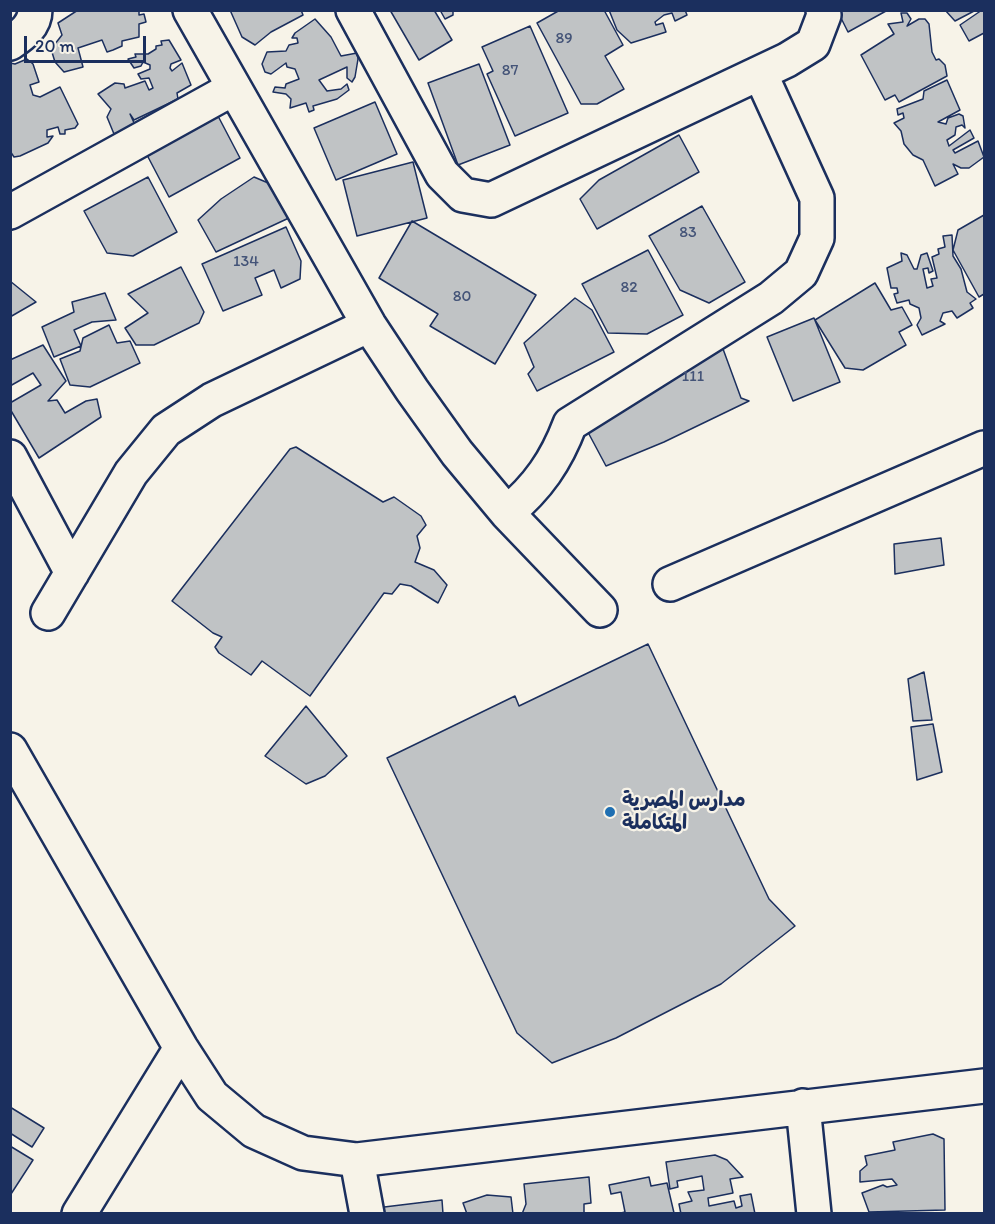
<!DOCTYPE html>
<meta charset="utf-8">
<style>
body{margin:0}
#map{position:relative;width:995px;height:1224px;overflow:hidden;background:#f7f3e8;font-family:Itim,sans-serif}
canvas{display:block}
.frame{position:absolute;inset:0;border:12px solid #1b2f5e;pointer-events:none}
.scale{position:absolute;left:24px;top:36px;width:122px;height:27px;box-sizing:border-box;border:3px solid #1b2f5e;border-top:0;padding-left:8px;font-size:18px;line-height:21px;white-space:nowrap;color:#1b2f5e;-webkit-text-stroke:4px #f7f3e8;paint-order:stroke}
</style>
<div id="map">
<canvas width="995" height="1224"></canvas>
<div class="frame"></div>
<div class="scale">20 m</div>
</div>
<script>
const c = document.querySelector('canvas').getContext('2d');
c.lineJoin = 'round';
function fillPath(path, color) { c.fillStyle = color; c.fill(path, 'evenodd'); }
function strokePath(path, color, width, dash) { c.strokeStyle = color; c.lineWidth = width; c.lineCap = dash ? 'butt' : 'round'; c.setLineDash(dash || []); c.stroke(path); }
function write(font, color, halo, rows, align = 'center') {
  c.font = font + ' Itim,"Playpen Sans Arabic",sans-serif'; c.lineWidth = 4.5; c.setLineDash([]); c.textBaseline = 'middle'; c.strokeStyle = halo; c.fillStyle = color; for (const [text, x, y, turn = 0] of rows) {
    c.save(); c.translate(x, y); c.rotate((+turn || 0) * Math.PI / 180); c.textAlign = isNaN(turn) ? turn : align; if (halo) c.strokeText(text, 0, 0); c.fillText(text, 0, 0); c.restore();
  }
}
const building = new Path2D(`
 M 78,10 L 139,10 L 139,15 L 144,14 L 146,22 L 139,24 L 139,37 L 122,41 L 122,46 L 113,50 L 107,52 L 102,40 L 78,48 L 83,67 L 64,72 L 55,62 L 51,49 L 62,35 L 58,23 Z
 M 230,10 L 301,10 L 303,15 L 271,32 L 255,45 L 242,37 Z
 M 390,10 L 434,10 L 452,40 L 419,60 Z
 M 440,10 L 453,10 L 453,15 L 445,19 Z
 M 560,10 L 604,10 L 623,45 L 605,56 L 624,89 L 597,104 L 581,104 L 537,23 Z
 M 609,10 L 685,10 L 687,15 L 675,21 L 672,13 L 664,15 L 655,22 L 656,25 L 663,23 L 666,32 L 631,43 L 617,30 Z
 M 837,10 L 886,10 L 886,11 L 848,32 Z
 M 945,10 L 976,10 L 955,21 Z
 M 982,10 L 984,10 L 984,33 L 969,41 L 960,25 Z
 M 901,13 L 907,13 L 911,19 L 907,26 L 919,19 L 925,19 L 929,24 L 932,52 L 936,60 L 939,59 L 945,65 L 947,76 L 899,102 L 895,95 L 885,100 L 861,55 L 894,34 L 888,24 L 903,22 Z
 M 315,19 L 331,37 L 341,56 L 357,53 L 358,59 L 355,77 L 352,82 L 347,78 L 347,67 L 319,80 L 327,91 L 341,89 L 347,84 L 349,90 L 337,99 L 313,106 L 314,110 L 309,112 L 306,103 L 290,108 L 291,99 L 286,94 L 273,92 L 275,87 L 285,88 L 286,84 L 299,79 L 295,69 L 287,67 L 286,63 L 271,74 L 265,72 L 262,64 L 267,52 L 286,51 L 289,45 L 298,43 L 297,38 L 292,38 L 295,33 Z
 M 530,26 L 568,113 L 515,136 L 487,74 L 493,71 L 482,47 Z
 M 169,40 L 181,60 L 171,64 L 170,68 L 172,71 L 182,63 L 191,85 L 177,93 L 178,99 L 134,120 L 130,114 L 135,125 L 114,134 L 107,117 L 111,109 L 98,94 L 115,83 L 124,84 L 125,88 L 145,81 L 149,90 L 153,88 L 149,78 L 141,79 L 138,74 L 150,69 L 150,65 L 143,62 L 141,66 L 134,68 L 128,59 L 136,57 L 135,54 L 148,54 L 156,49 L 156,46 L 162,45 L 161,41 Z
 M 27,59 L 33,64 L 39,82 L 30,85 L 33,95 L 40,97 L 60,87 L 78,124 L 75,128 L 65,130 L 65,134 L 60,134 L 58,127 L 47,130 L 47,137 L 53,136 L 48,143 L 20,156 L 14,157 L 10,151 L 10,63 L 15,64 Z
 M 479,64 L 510,145 L 458,165 L 428,83 Z
 M 947,80 L 960,110 L 938,122 L 946,124 L 948,118 L 959,114 L 963,116 L 965,128 L 962,125 L 956,127 L 955,135 L 947,140 L 949,146 L 970,130 L 974,138 L 953,150 L 955,153 L 978,141 L 984,157 L 969,168 L 961,168 L 953,164 L 958,174 L 935,186 L 923,160 L 913,155 L 904,144 L 901,131 L 894,123 L 904,118 L 903,113 L 898,115 L 897,109 L 923,99 L 924,91 Z
 M 375,102 L 397,154 L 336,180 L 314,128 Z
 M 218,116 L 240,158 L 169,197 L 147,155 Z
 M 679,135 L 699,172 L 597,229 L 580,199 L 599,180 Z
 M 413,162 L 427,218 L 357,236 L 343,180 Z
 M 148,177 L 177,232 L 133,256 L 107,253 L 84,211 Z
 M 254,177 L 273,185 L 291,217 L 216,252 L 198,220 L 221,199 Z
 M 702,206 L 745,282 L 709,303 L 680,290 L 649,236 Z
 M 984,215 L 984,294 L 979,297 L 953,250 L 958,230 Z
 M 412,221 L 536,295 L 495,364 L 430,326 L 438,314 L 379,278 Z
 M 286,227 L 301,261 L 300,279 L 281,288 L 274,270 L 255,278 L 262,295 L 223,311 L 202,264 Z
 M 952,235 L 953,256 L 961,269 L 967,292 L 976,299 L 970,303 L 973,308 L 957,318 L 952,311 L 943,313 L 940,321 L 945,324 L 922,335 L 917,325 L 921,318 L 919,308 L 910,304 L 909,300 L 897,303 L 894,294 L 898,293 L 897,288 L 891,288 L 887,268 L 902,261 L 901,253 L 907,255 L 914,269 L 917,269 L 921,255 L 927,253 L 933,271 L 929,273 L 928,268 L 923,269 L 927,288 L 933,286 L 931,279 L 937,278 L 932,257 L 939,254 L 938,249 L 945,247 L 943,236 Z
 M 648,250 L 683,315 L 647,334 L 608,333 L 582,284 Z
 M 181,267 L 204,312 L 199,323 L 154,345 L 136,345 L 125,328 L 148,313 L 128,294 Z
 M 10,281 L 36,302 L 10,317 Z
 M 875,283 L 891,310 L 902,307 L 912,325 L 899,332 L 906,345 L 863,370 L 845,368 L 815,320 Z
 M 105,293 L 116,320 L 92,322 L 74,330 L 81,346 L 54,357 L 42,327 L 74,312 L 72,302 Z
 M 575,298 L 592,310 L 614,352 L 537,391 L 528,374 L 534,367 L 524,343 Z
 M 814,318 L 840,382 L 793,401 L 767,337 Z
 M 109,325 L 117,343 L 130,341 L 140,363 L 90,387 L 70,385 L 60,359 L 80,351 L 83,338 Z
 M 719,338 L 741,398 L 749,401 L 664,442 L 606,466 L 582,421 Z
 M 43,345 L 66,381 L 48,401 L 57,400 L 65,413 L 86,401 L 97,399 L 101,417 L 39,458 L 10,409 L 10,403 L 41,385 L 33,373 L 10,386 L 10,360 Z
 M 296,447 L 383,502 L 394,497 L 421,516 L 426,525 L 417,536 L 420,548 L 415,562 L 434,570 L 447,585 L 438,603 L 411,586 L 400,584 L 392,594 L 384,593 L 310,696 L 262,661 L 251,675 L 219,653 L 215,647 L 222,637 L 213,633 L 172,601 L 290,449 Z
 M 941,538 L 944,565 L 895,574 L 894,544 Z
 M 648,644 L 769,899 L 795,926 L 721,984 L 616,1038 L 552,1063 L 517,1033 L 387,758 L 515,696 L 519,706 Z
 M 924,672 L 932,720 L 913,721 L 908,679 Z
 M 306,706 L 347,756 L 325,776 L 306,784 L 265,756 Z
 M 933,724 L 942,772 L 917,780 L 911,727 Z
 M 10,1107 L 44,1128 L 32,1147 L 10,1133 Z
 M 933,1134 L 944,1139 L 945,1210 L 869,1212 L 862,1193 L 883,1185 L 887,1187 L 897,1185 L 892,1179 L 860,1182 L 860,1171 L 867,1165 L 865,1156 L 895,1150 L 893,1142 Z
 M 10,1146 L 33,1160 L 11,1194 L 10,1194 Z
 M 715,1155 L 727,1160 L 743,1177 L 730,1179 L 733,1193 L 708,1198 L 709,1206 L 734,1201 L 736,1208 L 742,1206 L 740,1196 L 751,1194 L 755,1214 L 681,1214 L 679,1204 L 692,1201 L 688,1192 L 704,1190 L 702,1176 L 677,1181 L 678,1187 L 670,1189 L 666,1162 Z
 M 589,1177 L 591,1203 L 584,1204 L 584,1214 L 522,1214 L 526,1204 L 524,1184 Z
 M 649,1177 L 651,1186 L 667,1183 L 674,1213 L 617,1214 L 625,1212 L 621,1192 L 611,1194 L 609,1185 Z
 M 487,1195 L 511,1197 L 513,1214 L 467,1214 L 463,1203 Z
 M 442,1200 L 443,1214 L 377,1214 L 376,1208 Z`);
fillPath(building, '#c0c3c5');
strokePath(building, '#1b2f5e', 1.5);
const minor = new Path2D(`
 M 190,10 L 369,325 L 412,390 L 457,453 L 507,513 L 600,610
 M 353,10 L 442,174 L 463,195 L 491,200 L 787,60 L 813,44 L 824,15 L 823,10
 M 10,43 C 22,35 35,26 35,10
 M 10,212 L 234,88
 M 10,457 L 72,573
 M 507,513 C 538,487 556,461 570,424 L 771,298 L 801,273 L 817,238 L 817,198 L 760,73
 M 670,584 L 984,448
 M 48,613 L 131,473 L 166,430 L 212,400 L 369,325
 M 10,750 L 181,1048 L 212,1096 L 254,1131 L 303,1153 L 357,1160 L 984,1086
 M 803,1106 L 814,1214
 M 357,1160 L 367,1214
 M 79,1214 L 181,1048`);
strokePath(minor, '#1b2f5e', 38);
strokePath(minor, '#f7f3e8', 33);
for (const [x, y, r, color] of [
 [610,812,6,"#1f6fb2"]
]) { const dot = new Path2D(); dot.arc(x, y, r, 0, 2 * Math.PI); c.fillStyle = color; c.fill(dot); strokePath(dot, '#f7f3e8', 2); }
write('16px', '#445478', null, [
 ["89",564,39],
 ["87",510,71],
 ["83",688,233],
 ["134",246,262],
 ["82",629,288],
 ["80",462,297],
 ["111",693,377]
]);
write('bold 20px', '#1b2f5e', '#f7f3e8', [
 ["مدارس المصرية",622,801],
 ["المتكاملة",622,824]
], 'left');
</script>
